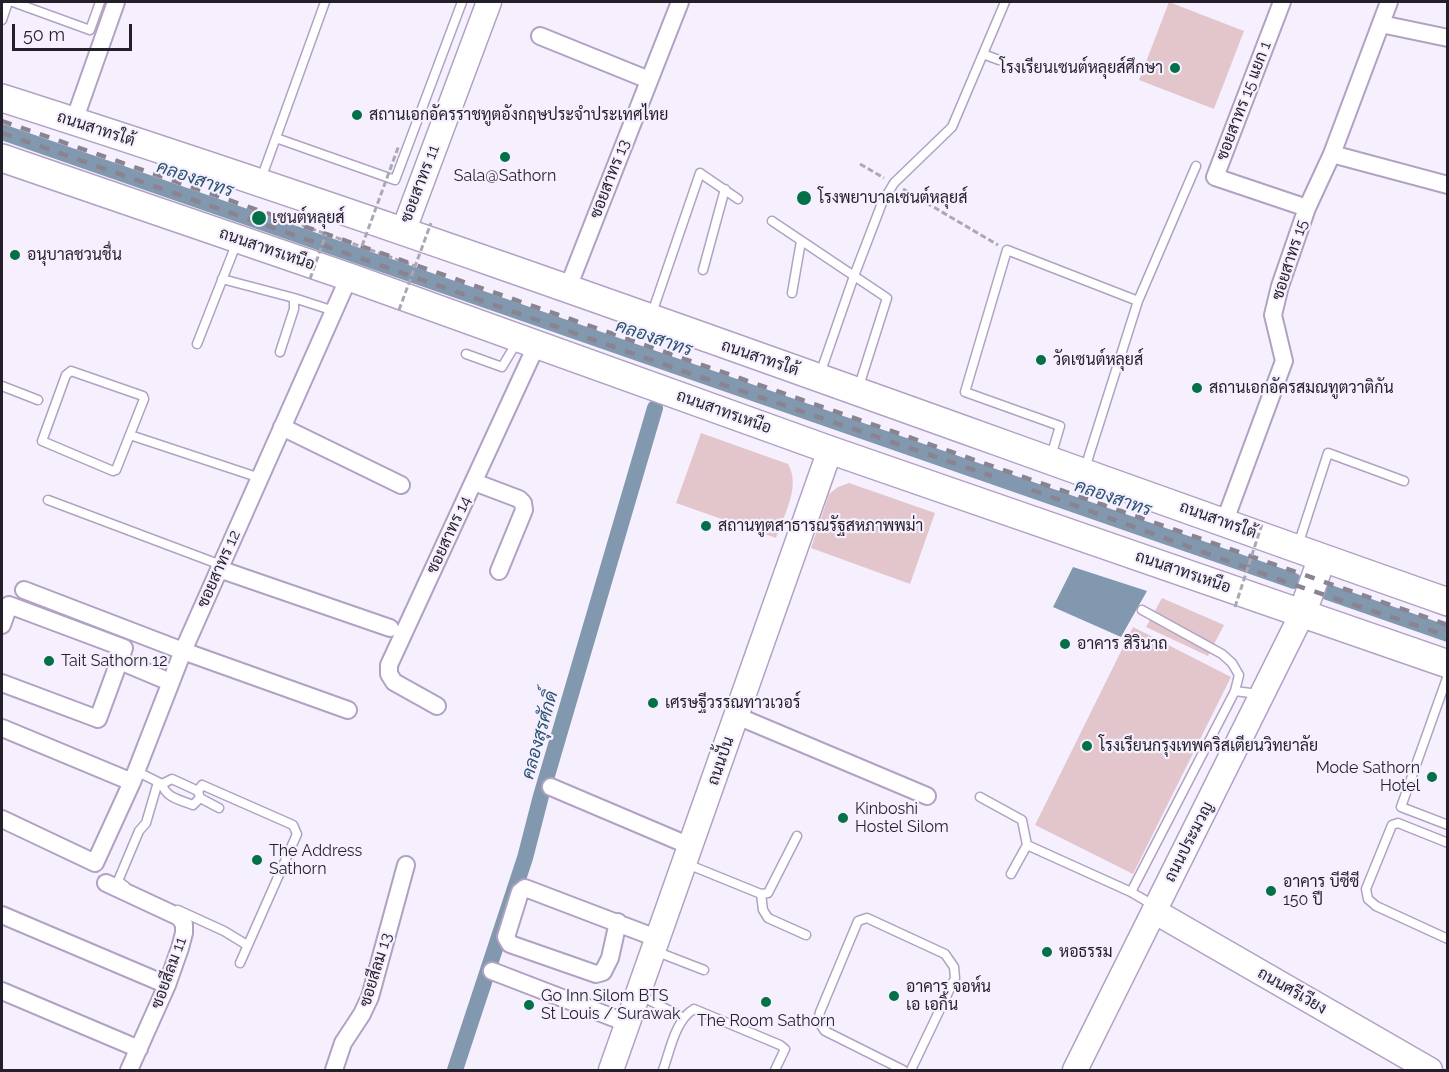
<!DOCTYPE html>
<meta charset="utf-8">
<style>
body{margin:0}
#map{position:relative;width:1449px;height:1072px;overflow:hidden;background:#f6f0fe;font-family:Raleway,sans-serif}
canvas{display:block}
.frame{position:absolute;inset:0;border:3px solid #251f2c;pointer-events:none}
.scale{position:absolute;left:12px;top:24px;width:120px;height:27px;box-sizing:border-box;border:3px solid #251f2c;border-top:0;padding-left:8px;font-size:18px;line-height:21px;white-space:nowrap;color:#251f2c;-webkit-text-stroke:4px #f6f0fe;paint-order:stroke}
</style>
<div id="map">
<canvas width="1449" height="1072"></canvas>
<div class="frame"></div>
<div class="scale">50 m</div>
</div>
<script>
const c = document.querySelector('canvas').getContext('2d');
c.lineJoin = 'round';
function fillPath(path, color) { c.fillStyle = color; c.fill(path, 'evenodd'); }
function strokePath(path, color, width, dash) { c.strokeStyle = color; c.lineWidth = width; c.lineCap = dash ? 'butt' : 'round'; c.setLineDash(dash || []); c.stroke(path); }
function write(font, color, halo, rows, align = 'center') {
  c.font = font + ' Raleway,Sarabun,sans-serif'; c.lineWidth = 4.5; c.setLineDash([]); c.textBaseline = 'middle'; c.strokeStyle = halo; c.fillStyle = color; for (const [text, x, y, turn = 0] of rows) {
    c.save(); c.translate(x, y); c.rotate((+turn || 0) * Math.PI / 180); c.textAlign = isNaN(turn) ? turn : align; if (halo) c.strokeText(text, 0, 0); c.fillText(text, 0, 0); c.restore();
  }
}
fillPath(new Path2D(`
 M 1169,2 L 1244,31 L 1214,109 L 1139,80 Z
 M 701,433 L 788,464 C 801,486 784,515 776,538 L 676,503 Z
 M 849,483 L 935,513 L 910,584 L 811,548 L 829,494 L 838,487 Z
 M 1162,598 L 1224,625 L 1208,656 L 1146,627 Z
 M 1133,627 L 1231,677 L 1133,874 L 1035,825 Z`), '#e2c6cc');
fillPath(new Path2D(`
 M 1073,567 L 1147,591 L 1121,637 L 1053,607 Z`), '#8198af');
strokePath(new Path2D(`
 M 2,132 L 1294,581
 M 1310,586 L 1448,634
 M 455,1070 L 525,858 L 541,796 L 655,408`), '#8198af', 16);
const lane = new Path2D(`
 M 13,2 L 90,30 L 100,2
 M 2,20 L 8,2
 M 983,54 L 999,60
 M 276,138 L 395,180 L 462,2
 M 261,179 L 325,2
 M 772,221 L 887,298 L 858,389
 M 703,270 L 725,189
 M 222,279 L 294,298 L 294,309 L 280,352
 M 792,293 L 801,241
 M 294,298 L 334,311
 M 651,316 L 700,173 L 738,199
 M 197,344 L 237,242
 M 466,354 L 502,367 L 517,342
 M 71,371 L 143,396 L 144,399 L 116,470 L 113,471 L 42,441 L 66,375 Z
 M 820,374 L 854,276 L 882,203 L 894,183 L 952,127 L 1005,2
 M 2,386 L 38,400
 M 130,435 L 260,478
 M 1051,456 L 1060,426 L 965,392 L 1007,250 L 1138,301
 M 1085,468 L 1138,301 L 1196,166
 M 48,500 L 221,565
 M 1298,545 L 1328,453 L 1404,481
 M 1448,675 L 1401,807 L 1448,825
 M 1235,691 L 1258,694
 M 136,771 L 162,784 L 172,779 L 198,791 L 202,785 L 293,825 L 297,834 L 240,963
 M 162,784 C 166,798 180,800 193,805 L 200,798 L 198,791
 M 980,797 L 1022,820 L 1027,845 L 1131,892 L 1153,905
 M 200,798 L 219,808
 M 1448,843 L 1398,823 L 1392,825 L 1366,889 L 1368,899 L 1376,906 L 1448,939
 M 687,864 L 761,894 L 768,893 L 797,836
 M 1011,874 L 1027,845
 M 125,886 L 118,881 L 139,831 L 146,823 L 158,782
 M 1131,892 L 1235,691 L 1239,675 L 1232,663 L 1222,654 L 1142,610
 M 761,894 L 763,910 L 768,918 L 806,935
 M 178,910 L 224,931 L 247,945
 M 655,951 L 704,970
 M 639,995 L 684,1018
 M 663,1070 C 670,1051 675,1020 694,1009 L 780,1045 L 785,1049 L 775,1070
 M 903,1070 L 825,1031 L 818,1021 L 820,1012 L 858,921 L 867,918 L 945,954 L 954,967 L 955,978 L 911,1070`);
const street = new Path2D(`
 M 1282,2 L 1215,177 L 1307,208
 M 1381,24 L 1448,38
 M 540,36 L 649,80
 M 74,121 L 116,2
 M 1332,154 L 1448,185
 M 567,290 L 680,2
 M 282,427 L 401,485
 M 474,482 L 519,499 L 523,503 L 524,510 L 499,571
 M 1224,523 L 1284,361 L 1273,315 L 1280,286 L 1307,208 L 1332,154 L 1389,2
 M 219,569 L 390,628
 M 24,590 L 183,651 L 348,710
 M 2,625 L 9,605 L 124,648 L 98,719 L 2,683
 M 120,661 L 170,682
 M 437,706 L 394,682 L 389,674 L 389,665 L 537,344
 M 737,716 L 927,796
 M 2,728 L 132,782
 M 551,787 L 690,846
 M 2,819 L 95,863 L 132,782 L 183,651 L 349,277
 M 106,883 L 179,917 L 184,924 L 184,933 L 180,948 L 167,985 L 129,1070
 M 2,915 L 167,985
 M 618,922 L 610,958 L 603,972 L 596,974 L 510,944 L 506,937 L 520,892 L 525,888 L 659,939
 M 492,971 L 627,1023
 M 2,991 L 139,1049
 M 334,1070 L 343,1043 L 362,1014 L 370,997 L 406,865`);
const secondary = new Path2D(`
 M 403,232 L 489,2
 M 1154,911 L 1430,1070
 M 611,1070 L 830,450
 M 1075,1070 L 1302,614`);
const primary = new Path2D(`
 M 2,98 C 488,253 966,433 1448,602
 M 2,158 L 349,277 L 830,450 L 1448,664
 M 1302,614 L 1322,558`);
strokePath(lane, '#b1a2c3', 11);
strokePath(street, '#b1a2c3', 20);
strokePath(secondary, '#b1a2c3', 27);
strokePath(primary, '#b1a2c3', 30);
strokePath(new Path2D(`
 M 860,164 L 884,178
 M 903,189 L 998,245
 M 268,213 L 415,266`), '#ada7b5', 3, [6, 3]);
strokePath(lane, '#fff', 8);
strokePath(street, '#fff', 16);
strokePath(secondary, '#fff', 24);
strokePath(primary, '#fff', 27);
strokePath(new Path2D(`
 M 2,121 L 1448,625
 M 2,133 L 680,370 L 992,476
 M 1032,490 L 1286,582 L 1448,636`), '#8a8492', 4.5, [10, 10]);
strokePath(new Path2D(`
 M 362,246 L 399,145
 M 310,279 L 326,234
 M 399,310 L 431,223
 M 1235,607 L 1263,521`), '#ada7b5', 3, [6, 3]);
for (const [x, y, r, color] of [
 [1175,68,6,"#037048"],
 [357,115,6,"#037048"],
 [505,157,6,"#037048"],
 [804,198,8,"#037048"],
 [259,218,8,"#037048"],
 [15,255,6,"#037048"],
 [1041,360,6,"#037048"],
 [1197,388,6,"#037048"],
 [706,526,6,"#037048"],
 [1065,644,6,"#037048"],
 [49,661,6,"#037048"],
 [653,703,6,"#037048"],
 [1087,746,6,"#037048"],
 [1432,777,6,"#037048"],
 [843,818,6,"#037048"],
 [257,860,6,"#037048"],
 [1271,891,6,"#037048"],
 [1047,952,6,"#037048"],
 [894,996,6,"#037048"],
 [766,1002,6,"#037048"],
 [529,1005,6,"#037048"]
]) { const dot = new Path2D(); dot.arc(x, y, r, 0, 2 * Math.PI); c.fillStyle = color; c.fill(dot); strokePath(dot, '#f6f0fe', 2); }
write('16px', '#251f2c', '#f6f0fe', [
 ["โรงเรียนเซนต์หลุยส์ศึกษา",1163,68,"right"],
 ["สถานเอกอัครราชทูตอังกฤษประจำประเทศไทย",369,115],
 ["Sala@Sathorn",505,176,"center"],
 ["โรงพยาบาลเซนต์หลุยส์",818,198],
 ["เซนต์หลุยส์",272,218],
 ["อนุบาลชวนชื่น",27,255],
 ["วัดเซนต์หลุยส์",1053,360],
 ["สถานเอกอัครสมณทูตวาติกัน",1209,388],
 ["สถานทูตสาธารณรัฐสหภาพพม่า",718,526],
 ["อาคาร สิรินาถ",1077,644],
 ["Tait Sathorn 12",61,661],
 ["เศรษฐีวรรณทาวเวอร์",665,703],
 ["โรงเรียนกรุงเทพคริสเตียนวิทยาลัย",1099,746],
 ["Mode Sathorn",1420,768,"right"],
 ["Hotel",1420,786,"right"],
 ["Kinboshi",855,809],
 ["Hostel Silom",855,827],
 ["The Address",269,851],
 ["Sathorn",269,869],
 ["อาคาร บีซีซี",1283,882],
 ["150 ปี",1283,900],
 ["หอธรรม",1059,952],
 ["อาคาร จอห์น",906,987],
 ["เอ เอกิ้น",906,1005],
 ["Go Inn Silom BTS",541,996],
 ["St Louis / Surawak",541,1014],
 ["The Room Sathorn",766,1021,"center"]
], 'left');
write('16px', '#251f2c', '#f6f0fe', [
 ["ซอยสาทร 15 แยก 1",1244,101,-69],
 ["ถนนสาทรใต้",96,129,18],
 ["ซอยสาทร 13",610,179,-69],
 ["ซอยสาทร 11",420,184,-69],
 ["ถนนสาทรเหนือ",267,249,19],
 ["ซอยสาทร 15",1290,260,-72],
 ["ถนนสาทรใต้",760,358,19],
 ["ถนนสาทรเหนือ",724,412,20],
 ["ถนนสาทรใต้",1218,520,20],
 ["ซอยสาทร 14",449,535,-65],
 ["ซอยสาทร 12",219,569,-66],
 ["ถนนสาทรเหนือ",1183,572,19],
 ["ถนนปั้น",721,761,-71],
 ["ถนนประมวญ",1189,842,-63],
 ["ซอยสีลม 13",376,970,-73],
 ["ซอยสีลม 11",169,973,-70],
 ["ถนนศรีเวียง",1292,991,30]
]);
write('italic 18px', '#2c5375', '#f6f0fe', [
 ["คลองสาทร",195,179,19],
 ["คลองสาทร",654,338,19],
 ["คลองสาทร",1113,498,19],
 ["คลองสุรศักดิ์",540,735,-74]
]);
</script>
